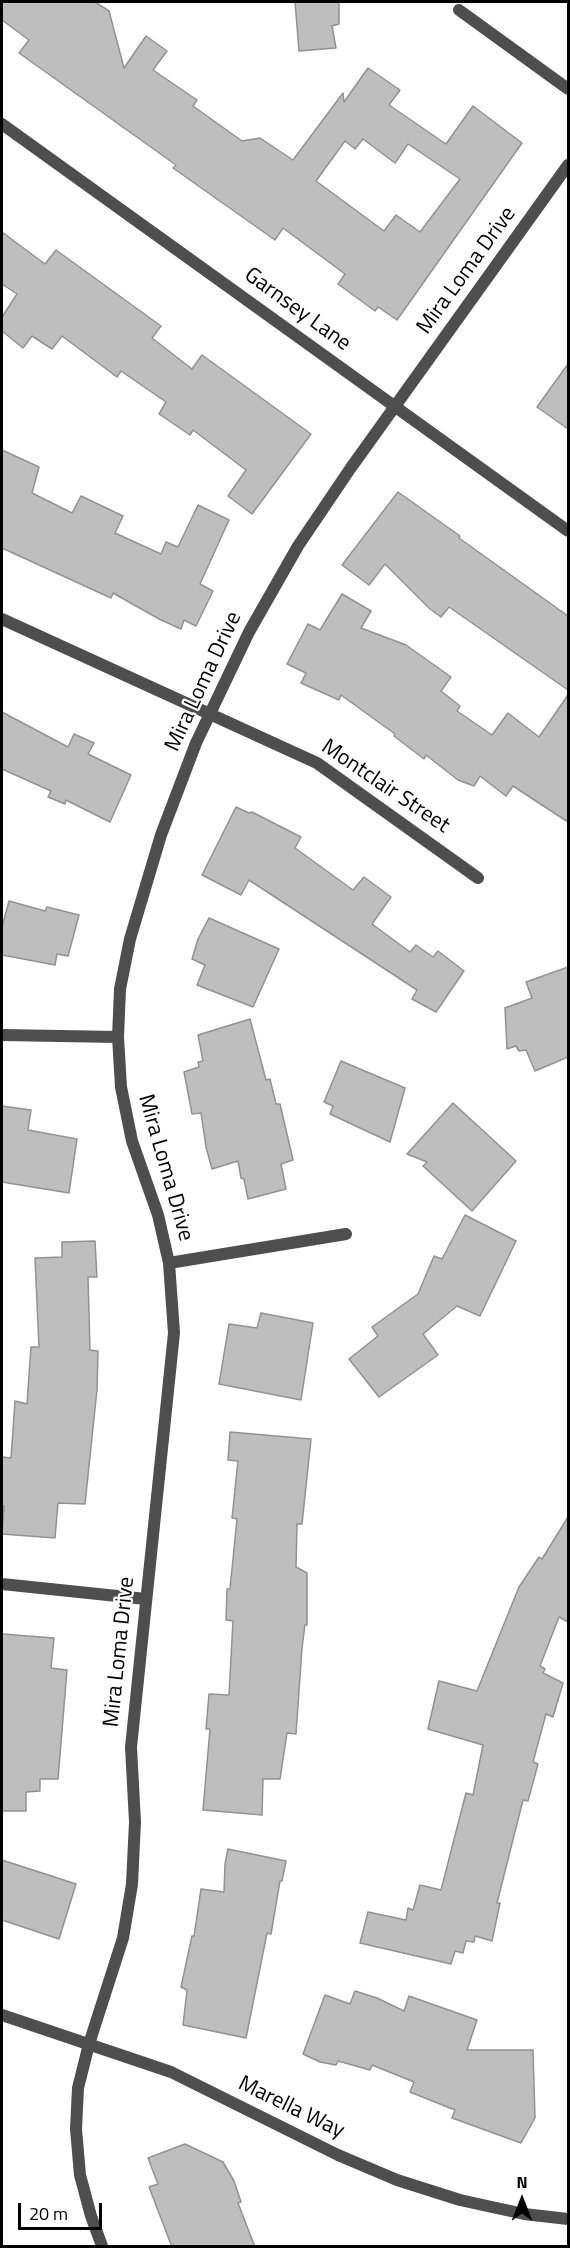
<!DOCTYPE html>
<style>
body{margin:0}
#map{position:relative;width:570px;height:2248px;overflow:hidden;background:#fff;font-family:"Titillium Web",sans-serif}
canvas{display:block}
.frame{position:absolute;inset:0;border:3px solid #000;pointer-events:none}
.north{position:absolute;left:492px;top:2170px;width:60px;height:60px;-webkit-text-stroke:4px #fff;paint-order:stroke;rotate:0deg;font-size:16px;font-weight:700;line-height:24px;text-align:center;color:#000}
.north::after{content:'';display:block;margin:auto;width:21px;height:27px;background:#000;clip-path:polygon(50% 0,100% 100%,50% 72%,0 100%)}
.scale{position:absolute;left:18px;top:2203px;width:84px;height:27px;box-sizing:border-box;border:3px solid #000;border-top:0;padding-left:8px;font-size:18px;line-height:21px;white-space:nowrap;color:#000;-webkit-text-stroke:4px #fff;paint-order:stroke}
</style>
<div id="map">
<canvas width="570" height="2248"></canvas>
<div class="frame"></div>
<div class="north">N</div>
<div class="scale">20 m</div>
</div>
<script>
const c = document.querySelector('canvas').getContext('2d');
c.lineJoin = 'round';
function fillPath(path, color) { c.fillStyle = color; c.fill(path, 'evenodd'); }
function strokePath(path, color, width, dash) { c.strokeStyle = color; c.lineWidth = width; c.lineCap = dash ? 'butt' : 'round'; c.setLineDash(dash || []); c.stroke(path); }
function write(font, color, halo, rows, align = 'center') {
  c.font = font + ' "Titillium Web",sans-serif'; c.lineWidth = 4.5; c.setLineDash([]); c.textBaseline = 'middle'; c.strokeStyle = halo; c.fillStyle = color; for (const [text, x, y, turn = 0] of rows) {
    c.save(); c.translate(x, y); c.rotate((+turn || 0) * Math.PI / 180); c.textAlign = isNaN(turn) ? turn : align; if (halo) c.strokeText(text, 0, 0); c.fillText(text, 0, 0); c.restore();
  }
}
const building = new Path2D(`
 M 2,2 L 95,2 L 109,11 L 124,68 L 146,36 L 167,51 L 153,70 L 197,100 L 193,106 L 242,141 L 260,138 L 293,160 L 343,93 L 344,102 L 368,68 L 400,90 L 389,105 L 446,144 L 473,106 L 522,143 L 397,320 L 378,307 L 375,311 L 338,284 L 345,274 L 283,228 L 275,240 L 173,168 L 176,165 L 19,53 L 29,40 L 2,20 ZM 363,139 L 395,163 L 408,144 L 460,179 L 420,232 L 396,215 L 384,231 L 316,181 L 345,141 L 355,149 Z
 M 295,2 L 339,2 L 339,24 L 332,26 L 336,48 L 299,51 Z
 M 2,232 L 45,264 L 56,250 L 161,326 L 152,338 L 192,369 L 202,355 L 311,434 L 252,514 L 228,496 L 246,470 L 193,430 L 190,435 L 159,414 L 166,402 L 121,371 L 117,377 L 62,336 L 52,349 L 32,336 L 23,348 L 2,331 L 2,317 L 17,294 L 2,284 Z
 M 568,364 L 568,429 L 537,407 Z
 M 2,450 L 39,467 L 32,493 L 72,513 L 81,496 L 123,516 L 115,533 L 161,554 L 166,542 L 178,547 L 198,505 L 229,520 L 200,584 L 213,591 L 196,626 L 184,620 L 181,629 L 159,619 L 113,593 L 111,598 L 2,548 Z
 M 398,492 L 460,536 L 459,538 L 568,616 L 568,690 L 449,607 L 441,617 L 430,609 L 385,564 L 369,585 L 342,565 Z
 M 342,594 L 371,611 L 361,628 L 406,645 L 451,677 L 441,691 L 460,706 L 457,711 L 492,735 L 508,713 L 539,737 L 568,695 L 568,822 L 513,786 L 506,796 L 480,776 L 474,786 L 458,780 L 426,755 L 424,759 L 394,736 L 395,734 L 341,695 L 339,700 L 301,683 L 306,673 L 287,664 L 308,624 L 320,630 Z
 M 2,712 L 68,747 L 74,734 L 94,743 L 88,754 L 131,775 L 110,822 L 66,800 L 65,804 L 48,797 L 51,791 L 2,769 Z
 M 236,807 L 249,813 L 252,812 L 301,837 L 295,848 L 353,890 L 364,877 L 391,897 L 372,924 L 410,952 L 416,945 L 433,957 L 438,951 L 464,971 L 436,1012 L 412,999 L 417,990 L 249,880 L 241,895 L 202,875 Z
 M 9,901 L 45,911 L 47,907 L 79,915 L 68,956 L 57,954 L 55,965 L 2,955 L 2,927 Z
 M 209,918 L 279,949 L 253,1007 L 197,985 L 205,965 L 192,959 L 198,939 Z
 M 568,967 L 568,1057 L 535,1071 L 526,1050 L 519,1051 L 516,1046 L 507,1049 L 505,1008 L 532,998 L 526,982 Z
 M 250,1019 L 266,1080 L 270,1079 L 276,1104 L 280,1104 L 293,1160 L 281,1164 L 286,1189 L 248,1199 L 244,1179 L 241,1178 L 238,1161 L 212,1169 L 206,1147 L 201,1113 L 192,1114 L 184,1072 L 199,1067 L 198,1062 L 203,1061 L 198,1035 Z
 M 341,1061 L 405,1088 L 390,1142 L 330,1114 L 333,1106 L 324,1102 Z
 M 453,1103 L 516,1161 L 472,1211 L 423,1166 L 427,1162 L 407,1154 Z
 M 2,1106 L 31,1110 L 28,1130 L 77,1139 L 69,1193 L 2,1182 Z
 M 465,1215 L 516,1241 L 480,1316 L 457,1306 L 423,1334 L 438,1355 L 379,1397 L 349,1359 L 378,1336 L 372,1327 L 418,1294 L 434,1256 L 442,1259 Z
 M 95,1241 L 97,1277 L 88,1277 L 90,1350 L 98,1351 L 97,1390 L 85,1504 L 58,1503 L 55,1538 L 2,1534 L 4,1506 L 2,1506 L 2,1457 L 11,1458 L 15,1401 L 27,1404 L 31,1347 L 39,1347 L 35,1258 L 62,1257 L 62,1242 Z
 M 261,1313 L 313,1323 L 301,1400 L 219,1384 L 229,1324 L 257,1328 Z
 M 230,1432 L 311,1439 L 302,1524 L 297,1524 L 296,1567 L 307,1573 L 307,1625 L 305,1625 L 302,1648 L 296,1734 L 287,1733 L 280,1779 L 263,1779 L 262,1815 L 203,1810 L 210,1729 L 206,1729 L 209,1694 L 229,1695 L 233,1621 L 226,1620 L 227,1589 L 230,1589 L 237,1519 L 232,1518 L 238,1461 L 228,1460 Z
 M 568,1517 L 568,1622 L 559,1617 L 540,1666 L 545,1669 L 543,1673 L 563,1683 L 553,1717 L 546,1714 L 533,1762 L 538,1764 L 528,1801 L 523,1800 L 497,1903 L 500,1903 L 492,1941 L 475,1936 L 474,1942 L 466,1941 L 463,1953 L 455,1951 L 451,1964 L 360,1943 L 368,1912 L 406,1920 L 408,1908 L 413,1910 L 420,1885 L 441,1890 L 466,1793 L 473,1795 L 483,1745 L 428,1729 L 439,1681 L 477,1691 L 519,1587 L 539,1557 L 542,1559 Z
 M 2,1634 L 54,1638 L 51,1668 L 67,1670 L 58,1779 L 40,1779 L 40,1791 L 26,1792 L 26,1811 L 2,1811 Z
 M 228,1849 L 286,1861 L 282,1881 L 280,1881 L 271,1934 L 267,1933 L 246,2038 L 183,2025 L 187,1990 L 181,1987 L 192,1936 L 194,1936 L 201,1889 L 224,1892 L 225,1864 Z
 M 2,1860 L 76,1884 L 59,1939 L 2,1920 Z
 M 355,1991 L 377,1998 L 404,2011 L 409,1996 L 477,2020 L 467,2050 L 533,2050 L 535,2118 L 521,2143 L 452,2118 L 455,2110 L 410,2092 L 414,2082 L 372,2065 L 370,2070 L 338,2061 L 336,2065 L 320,2062 L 303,2054 L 325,1995 L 350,2004 Z
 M 185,2144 L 223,2162 L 234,2181 L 241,2202 L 238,2203 L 255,2247 L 172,2247 L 149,2187 L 158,2184 L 148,2158 Z`);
fillPath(building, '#bebebe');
strokePath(building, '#929292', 1.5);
strokePath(new Path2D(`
 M 459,10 L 568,89
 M 2,124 L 568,531
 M 2,619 L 317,763 L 478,878
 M 2,1035 L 118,1037
 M 169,1263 L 346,1234
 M 2,1584 L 146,1599
 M 2,2015 L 171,2072 L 338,2155 L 397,2180 L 460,2200 L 524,2214 L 568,2219
 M 102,2246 L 91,2216 L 80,2175 L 76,2129 L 78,2088 L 89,2044 L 123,1938 L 132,1884 L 135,1822 L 131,1747 L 174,1333 L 169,1263 L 158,1215 L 132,1141 L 121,1087 L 118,1037 L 120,989 L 130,939 L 161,835 L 196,743 L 249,632 L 298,546 L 350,469 L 568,165`), '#4e4e4e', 12);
write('22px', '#000', '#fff', [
 ["Mira Loma Drive",467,271,-54],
 ["Garnsey Lane",297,310,36],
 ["Mira Loma Drive",204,682,-65],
 ["Montclair Street",385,787,34],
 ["Mira Loma Drive",165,1168,74],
 ["Mira Loma Drive",120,1652,-84],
 ["Marella Way",291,2108,26]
]);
</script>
